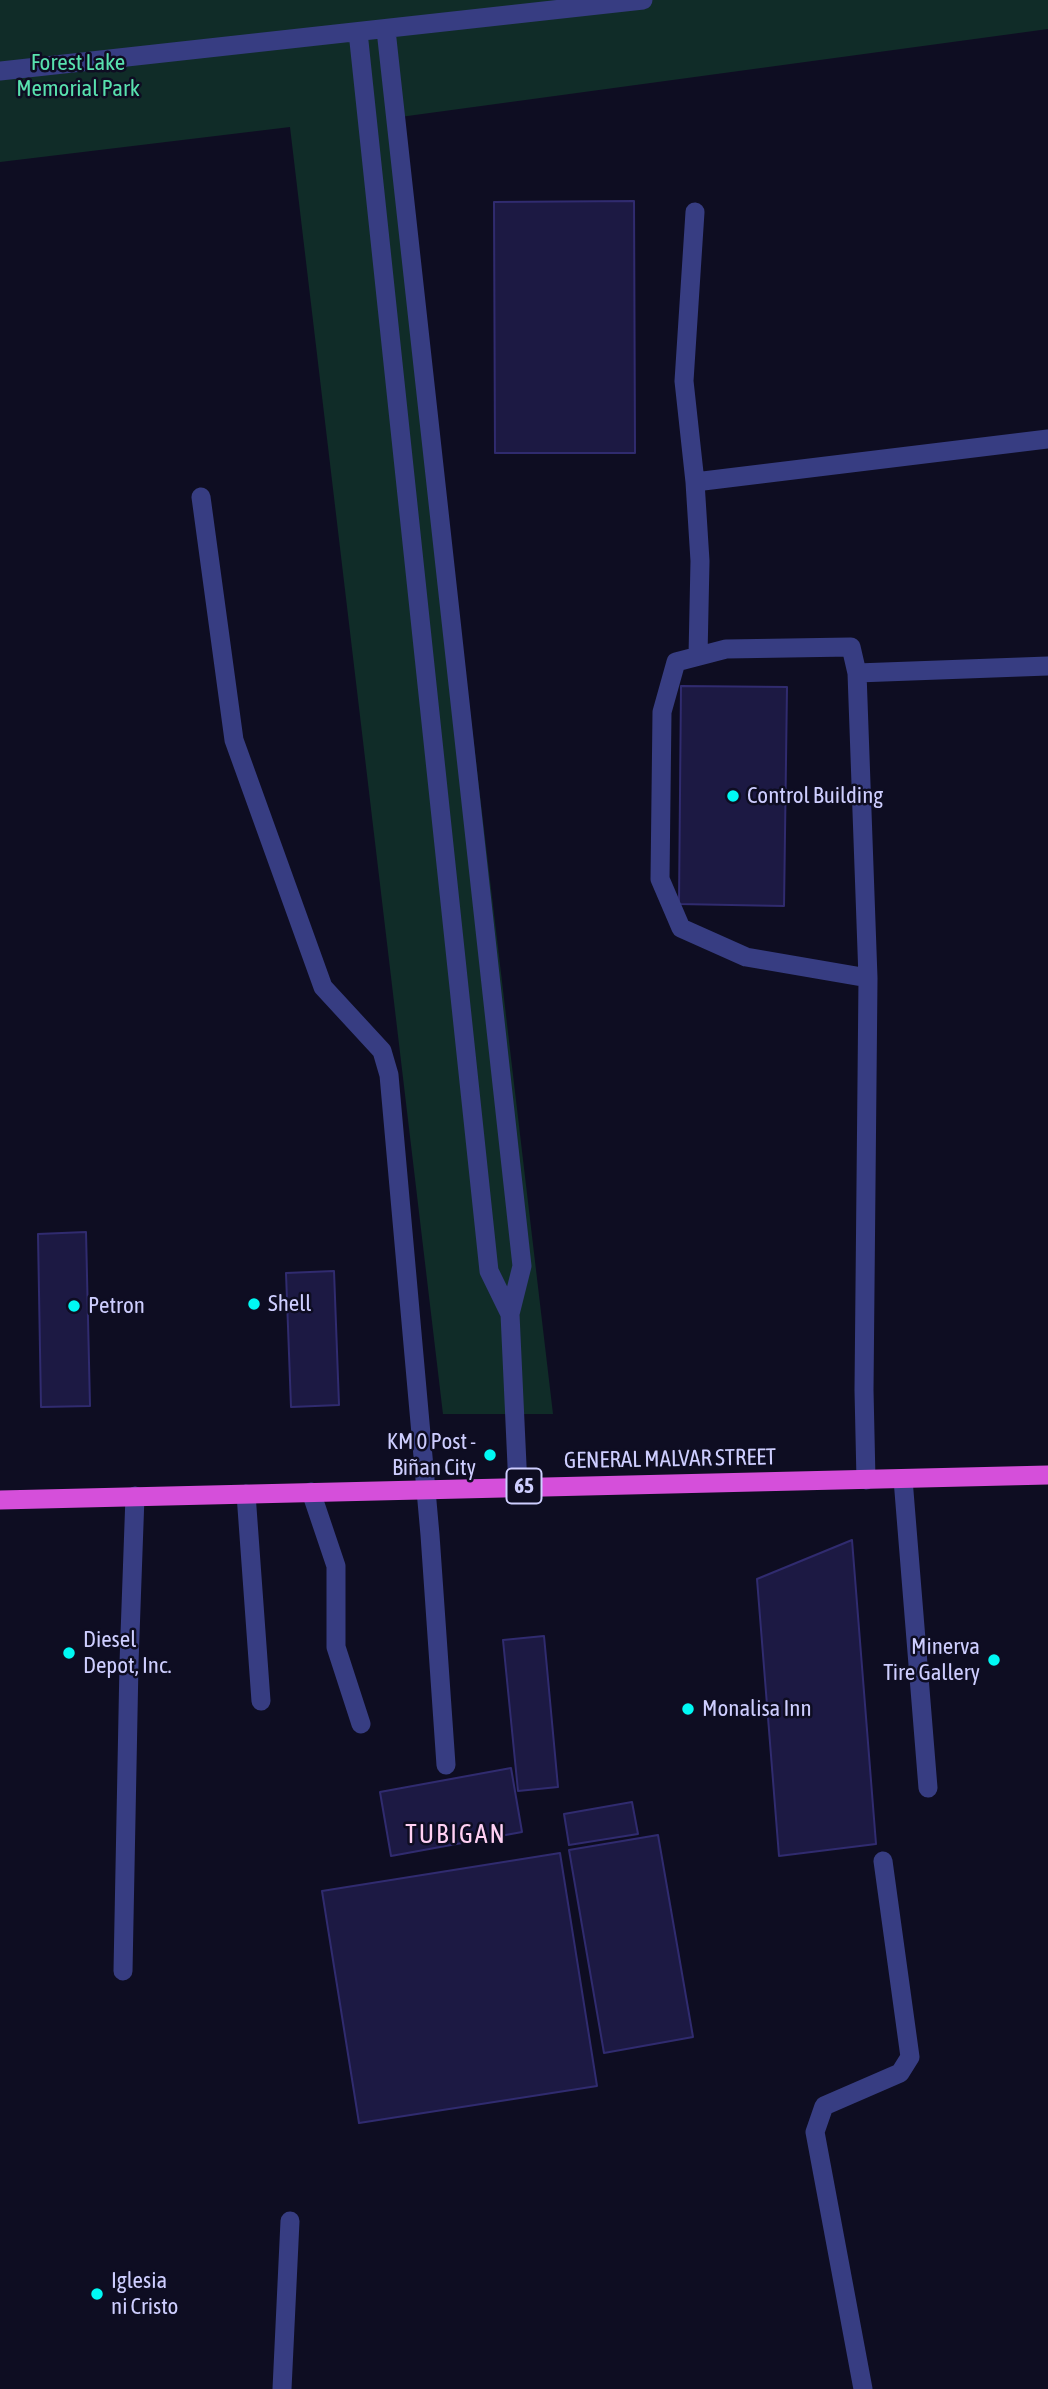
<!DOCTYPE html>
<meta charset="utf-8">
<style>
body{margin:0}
canvas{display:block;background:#0e0d22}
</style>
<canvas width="1048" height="2389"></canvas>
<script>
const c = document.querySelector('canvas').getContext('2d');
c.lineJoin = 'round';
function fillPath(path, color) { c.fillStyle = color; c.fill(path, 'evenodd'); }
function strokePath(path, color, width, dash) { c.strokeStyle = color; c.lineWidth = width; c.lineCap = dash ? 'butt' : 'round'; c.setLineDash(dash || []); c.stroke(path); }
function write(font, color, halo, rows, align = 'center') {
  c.font = font + ' "Asap Condensed",sans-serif'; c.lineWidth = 5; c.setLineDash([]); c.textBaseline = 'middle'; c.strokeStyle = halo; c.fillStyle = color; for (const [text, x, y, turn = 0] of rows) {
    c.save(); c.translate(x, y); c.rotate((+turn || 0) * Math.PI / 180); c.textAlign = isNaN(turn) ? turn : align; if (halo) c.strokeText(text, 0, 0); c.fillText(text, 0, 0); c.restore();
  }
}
fillPath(new Path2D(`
 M 0,0 L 1048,0 L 1048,29 L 400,117 L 553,1414 L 443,1414 L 290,127 L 0,162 Z`), '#102c28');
const building = new Path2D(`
 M 634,201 L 635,453 L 495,453 L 494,202 Z
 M 681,686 L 787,687 L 784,906 L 679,904 Z
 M 86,1232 L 90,1406 L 41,1407 L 38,1234 Z
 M 334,1271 L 339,1405 L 291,1407 L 286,1273 Z
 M 852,1540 L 876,1844 L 779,1856 L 757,1579 Z
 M 544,1636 L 558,1787 L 518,1791 L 503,1640 Z
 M 511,1768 L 522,1832 L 391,1856 L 380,1792 Z
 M 632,1802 L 638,1834 L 569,1845 L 564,1814 Z
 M 658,1835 L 693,2037 L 604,2053 L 569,1850 Z
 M 560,1853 L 597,2086 L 359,2123 L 322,1891 Z`);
fillPath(building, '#1c1943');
strokePath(building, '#302b6f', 2);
strokePath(new Path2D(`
 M 386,30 L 522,1266 L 510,1314 L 518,1487
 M 358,32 L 489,1271 L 510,1314
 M 0,71 L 643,0
 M 695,212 L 684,381 L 695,482 L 700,561 L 698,656
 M 695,482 L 1048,439
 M 201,497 L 234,740 L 323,987 L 382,1051 L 389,1075 L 430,1535 L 446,1765
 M 857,673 L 1048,666
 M 903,1479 L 928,1788
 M 866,1480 L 864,1390 L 868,978 L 857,673 L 851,647 L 726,649 L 676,662 L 662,712 L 660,879 L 681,928 L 746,957 L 868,978
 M 311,1492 L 336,1566 L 336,1647 L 361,1724
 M 246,1494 L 261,1701
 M 123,1971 L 129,1663 L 135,1496`), '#373d82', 19);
strokePath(new Path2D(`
 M 282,2389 L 290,2221
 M 863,2389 L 815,2132 L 824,2106 L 900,2073 L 910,2057 L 883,1861`), '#373d82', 19);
strokePath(new Path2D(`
 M 0,1500 L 1048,1475`), '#d54fda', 19);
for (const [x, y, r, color] of [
 [733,796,7,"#00f9f4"],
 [254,1304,7,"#00f9f4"],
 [74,1306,7,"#00f9f4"],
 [490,1455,7,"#00f9f4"],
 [69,1653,7,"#00f9f4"],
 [994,1660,7,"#00f9f4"],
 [688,1709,7,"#00f9f4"],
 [97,2294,7,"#00f9f4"]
]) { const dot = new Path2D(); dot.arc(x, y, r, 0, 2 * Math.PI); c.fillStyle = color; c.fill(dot); strokePath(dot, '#0e0d22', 2.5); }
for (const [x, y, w] of [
 [524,1486,35]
]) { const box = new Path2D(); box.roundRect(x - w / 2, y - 17.5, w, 35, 5); c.fillStyle = '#0e0d22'; c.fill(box); strokePath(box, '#ceceff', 2); }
write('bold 21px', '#ceceff', null, [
 ["65",524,1486]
]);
write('23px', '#58e1ae', '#0e0d22', [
 ["Forest Lake",78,63],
 ["Memorial Park",78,89]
]);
write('23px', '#ceceff', '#0e0d22', [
 ["Control Building",747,796],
 ["Shell",268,1304],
 ["Petron",88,1306],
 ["KM 0 Post -",476,1442,"right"],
 ["Biñan City",476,1468,"right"],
 ["Diesel",83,1640],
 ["Depot, Inc.",83,1666],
 ["Minerva",980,1647,"right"],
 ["Tire Gallery",980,1673,"right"],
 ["Monalisa Inn",702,1709],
 ["Iglesia",111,2281],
 ["ni Cristo",111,2307]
], 'left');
write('23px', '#ceceff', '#0e0d22', [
 ["GENERAL MALVAR STREET",670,1459,-1]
]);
c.letterSpacing = '2px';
write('26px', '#ffd0f3', '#0e0d22', [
 ["TUBIGAN",456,1835]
]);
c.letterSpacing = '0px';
</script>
